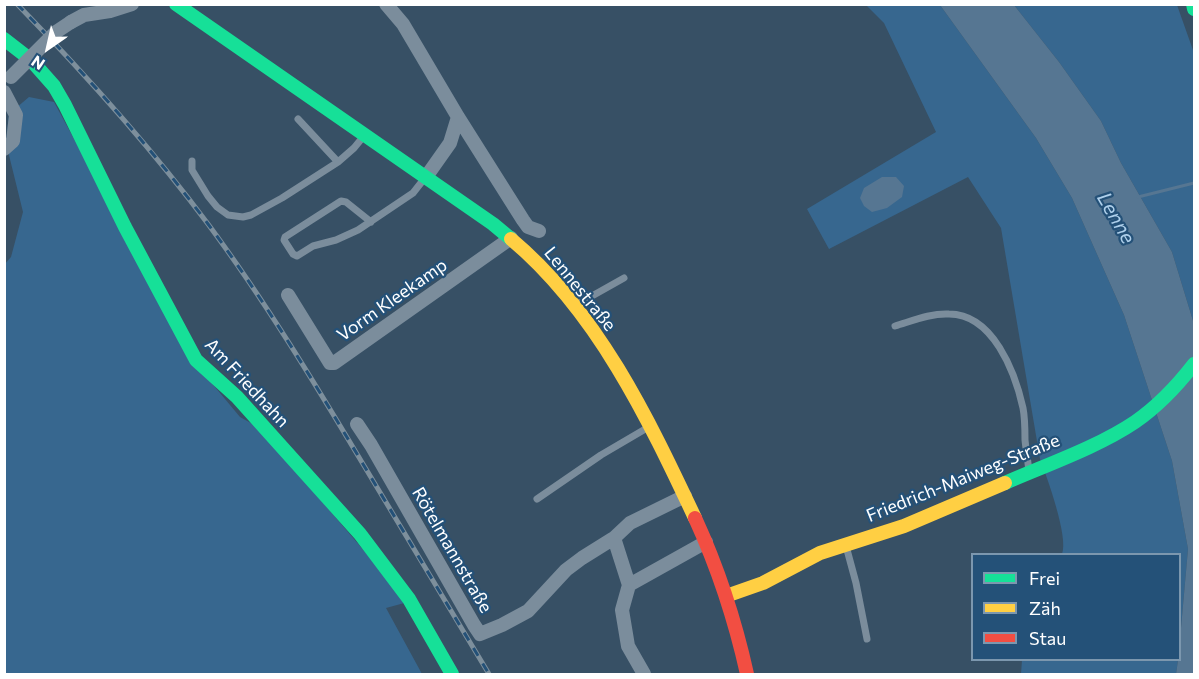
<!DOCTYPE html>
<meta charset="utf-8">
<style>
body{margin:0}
#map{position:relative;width:1199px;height:679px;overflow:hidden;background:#375065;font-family:Commissioner,sans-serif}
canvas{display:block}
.frame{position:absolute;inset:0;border:6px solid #fff;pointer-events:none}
.legend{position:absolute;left:971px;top:553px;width:210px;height:108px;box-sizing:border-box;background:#245178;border:2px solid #7c97ae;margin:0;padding:8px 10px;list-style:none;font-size:18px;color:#fff}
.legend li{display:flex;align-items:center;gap:12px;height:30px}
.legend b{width:30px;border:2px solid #7c97ae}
.north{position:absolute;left:18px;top:18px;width:60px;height:60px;-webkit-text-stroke:4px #245178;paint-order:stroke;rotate:214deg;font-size:16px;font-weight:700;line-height:24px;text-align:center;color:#fff}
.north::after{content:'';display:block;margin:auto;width:21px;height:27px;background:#fff;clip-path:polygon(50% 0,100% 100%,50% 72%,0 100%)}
</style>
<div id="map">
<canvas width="1199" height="679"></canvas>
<div class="frame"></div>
<ul class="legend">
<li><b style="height:8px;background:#16e098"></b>Frei</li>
<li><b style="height:8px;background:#ffcf43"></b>Zäh</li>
<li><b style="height:8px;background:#f24e42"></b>Stau</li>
</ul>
<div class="north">N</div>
</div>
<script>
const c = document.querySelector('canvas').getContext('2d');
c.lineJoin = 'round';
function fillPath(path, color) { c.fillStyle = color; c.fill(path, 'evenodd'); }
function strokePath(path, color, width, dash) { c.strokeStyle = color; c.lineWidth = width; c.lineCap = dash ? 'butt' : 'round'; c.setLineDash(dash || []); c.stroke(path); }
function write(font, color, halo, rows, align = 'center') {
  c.font = font + ' Commissioner,sans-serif'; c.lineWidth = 4.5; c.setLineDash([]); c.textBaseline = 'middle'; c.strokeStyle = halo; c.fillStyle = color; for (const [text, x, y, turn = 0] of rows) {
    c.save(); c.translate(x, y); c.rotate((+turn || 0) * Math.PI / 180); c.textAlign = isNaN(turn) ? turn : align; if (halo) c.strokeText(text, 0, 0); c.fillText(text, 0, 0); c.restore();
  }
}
fillPath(new Path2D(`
 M 866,5 L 940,5 L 1036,138 L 1072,198 L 1124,315 L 1172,461 L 1188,549 L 1180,639 L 1180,554 L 1062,554 C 1069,538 1047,477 1040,459 L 1001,228 L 968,177 L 829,249 L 807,209 L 936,132 L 884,23 Z
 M 1014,5 L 1177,5 L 1194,53 L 1194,324 L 1172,252 L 1121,163 L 1101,121 L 1059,62 Z
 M 29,97 L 54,102 L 195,363 L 240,417 L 258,427 L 408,602 L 386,608 L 422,674 L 5,674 L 4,265 L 11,257 L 23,212 L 6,143 L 9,114 Z
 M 1022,660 L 1178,660 L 1176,674 L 1021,674 Z`), '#37678f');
fillPath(new Path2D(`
 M 940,5 L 1014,5 L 1059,62 L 1101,121 L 1121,163 L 1172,252 L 1194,324 L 1194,674 L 1176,674 L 1178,660 L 1180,660 L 1180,639 L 1188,549 L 1172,461 L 1124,315 L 1072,198 L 1036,138 Z
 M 882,177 L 896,177 L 904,186 L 902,197 L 887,208 L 872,212 L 864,206 L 860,198 L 864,188 Z`), '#567692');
strokePath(new Path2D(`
 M 1138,197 L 1194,183`), '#567692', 3);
strokePath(new Path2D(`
 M 298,119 L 338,162
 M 192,161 L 192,170 L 208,196 L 217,207 L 228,215 L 243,217 L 251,215 L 282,198 L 338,162 L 354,148 L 363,137
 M 371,222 L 346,202 L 341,201 L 285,237 L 284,240 L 293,254 L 297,256 L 313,246 L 336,240 L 358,230 L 413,193 L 424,179
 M 576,305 L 624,278
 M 895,326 C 912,321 931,313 949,314 C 993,314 1015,372 1023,408 C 1025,418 1025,429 1025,440 C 1026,450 1028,461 1029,472
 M 537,499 L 601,455 L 647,428
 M 846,546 L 856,583 L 867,639`), '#7b8d9c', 7);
strokePath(new Path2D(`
 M 386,4 L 403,24 L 458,117 L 523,220 L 528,227 L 539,231
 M 71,22 L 84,15 L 110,11 L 132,4
 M 4,92 L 16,115 L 13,141 L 4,149
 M 426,177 L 450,143 L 458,117
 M 288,295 L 330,363 L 334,363 L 511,238
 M 357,424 L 371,445 L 474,625 L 480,634 L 502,625 L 528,611 L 566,570 L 582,558 L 614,538 L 630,523 L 685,496
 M 614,538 L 629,585 L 622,610 L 628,646 L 644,674
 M 629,585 L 706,542`), '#7b8d9c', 14);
strokePath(new Path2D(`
 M 176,4 L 493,224 L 511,239
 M 1193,4 L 1194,9
 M 4,39 L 31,60 L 54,86 L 65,105 L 125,227 L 196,360 L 237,397 L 360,534 L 409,599 L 452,674
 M 1005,483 C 1046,465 1098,447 1135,422 C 1158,406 1177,386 1194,364`), '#16e098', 14);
strokePath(new Path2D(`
 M 511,239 C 597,311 648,418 695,518
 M 726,596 L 763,583 L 820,553 L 904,526 L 1005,483`), '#ffcf43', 14);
strokePath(new Path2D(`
 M 695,518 C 718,568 735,620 747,674`), '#f24e42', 14);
const rail = new Path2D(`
 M 17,4 C 85,74 150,146 208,224 C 265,301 314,382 363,464 C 405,534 447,604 489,674`);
strokePath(rail, '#7d8f9c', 5);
strokePath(rail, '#245178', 3, [9]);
strokePath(new Path2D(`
 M 11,77 L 56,32 L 71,22`), '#7b8d9c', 14);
write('18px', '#fff', '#245178', [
 ["Lennestraße",580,289,51],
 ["Vorm Kleekamp",392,300,-35],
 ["Am Friedhahn",247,383,47],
 ["Friedrich-Maiweg-Straße",963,478,-22],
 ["Rötelmannstraße",452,550,60]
]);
write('italic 20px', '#b0d1ec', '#245178', [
 ["Lenne",1116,218,60]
]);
</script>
